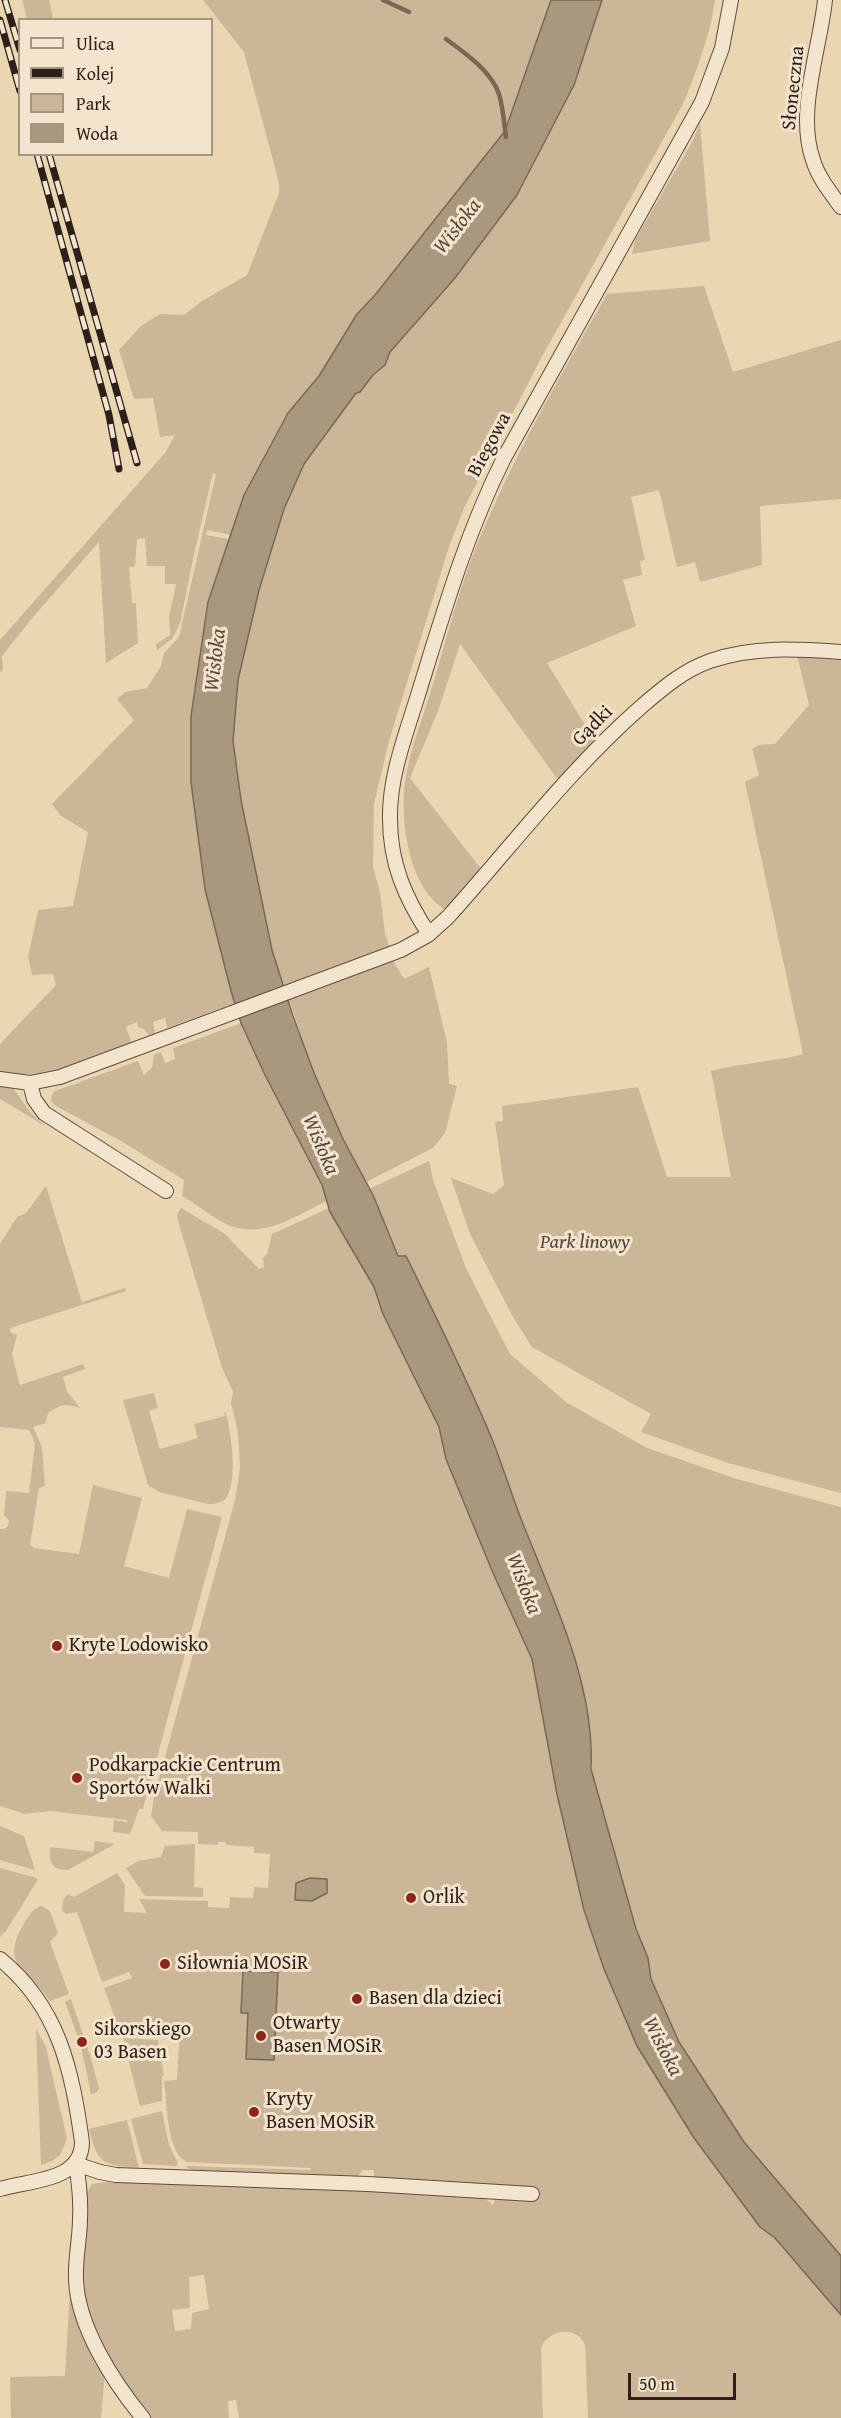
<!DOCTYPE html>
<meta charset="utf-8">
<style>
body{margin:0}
#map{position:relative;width:841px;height:2418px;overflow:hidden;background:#ebd6b2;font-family:"Gentium Book Plus",serif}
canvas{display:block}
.legend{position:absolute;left:18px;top:18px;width:195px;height:138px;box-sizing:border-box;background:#f2e4cd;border:2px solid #a39585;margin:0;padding:8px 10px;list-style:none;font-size:18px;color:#2d1f1a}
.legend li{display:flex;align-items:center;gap:12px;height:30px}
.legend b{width:30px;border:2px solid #a39585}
.scale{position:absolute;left:628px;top:2373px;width:108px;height:27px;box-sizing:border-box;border:3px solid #2d1f1a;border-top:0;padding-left:8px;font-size:18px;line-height:21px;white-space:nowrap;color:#2d1f1a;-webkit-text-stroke:4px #f2e4cd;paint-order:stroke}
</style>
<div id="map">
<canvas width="841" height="2418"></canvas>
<ul class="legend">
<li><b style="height:8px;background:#f2e4cd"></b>Ulica</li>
<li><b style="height:8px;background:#2d1f1a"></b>Kolej</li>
<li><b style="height:16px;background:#cbb798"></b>Park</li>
<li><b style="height:16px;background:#aa987e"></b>Woda</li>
</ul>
<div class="scale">50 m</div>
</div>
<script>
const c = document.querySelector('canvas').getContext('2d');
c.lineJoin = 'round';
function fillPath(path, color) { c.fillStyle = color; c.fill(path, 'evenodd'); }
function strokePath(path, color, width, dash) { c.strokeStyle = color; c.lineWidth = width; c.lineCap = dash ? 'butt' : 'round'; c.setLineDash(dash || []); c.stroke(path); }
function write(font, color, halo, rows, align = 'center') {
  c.font = font + ' "Gentium Book Plus",serif'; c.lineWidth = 6; c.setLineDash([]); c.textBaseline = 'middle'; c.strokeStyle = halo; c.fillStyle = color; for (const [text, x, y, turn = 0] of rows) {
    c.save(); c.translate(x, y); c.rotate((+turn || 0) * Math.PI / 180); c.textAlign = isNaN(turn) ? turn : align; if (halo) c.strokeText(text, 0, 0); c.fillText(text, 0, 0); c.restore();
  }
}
fillPath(new Path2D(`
 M 22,0 L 49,0 L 53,19 L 27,19 Z
 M 203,0 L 551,0 L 505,131 L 375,295 L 357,313 L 319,376 L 288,413 L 244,495 L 231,535 L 207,530 L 206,535 L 229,539 L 208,602 L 191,716 L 205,889 L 235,1003 L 167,1028 L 165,1018 L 153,1022 L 155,1033 L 149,1035 L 144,1029 L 138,1027 L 137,1022 L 126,1027 L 132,1044 C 89,1060 47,1081 0,1072 L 0,1044 L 56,985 L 53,974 L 32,975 L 28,957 L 38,910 L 73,906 L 88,832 L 61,816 L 52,804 L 134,720 L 117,699 L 125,692 L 147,688 L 161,666 L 164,653 L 179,637 L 216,474 L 213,473 L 194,554 L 180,624 L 172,639 L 157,650 L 156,644 L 170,635 L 169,617 L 176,584 L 165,584 L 165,566 L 147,566 L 145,538 L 137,539 L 135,567 L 129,567 L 132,603 L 136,603 L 138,643 L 106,663 L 99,542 L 33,617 L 2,656 L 3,671 L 0,672 L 0,640 L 165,453 L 175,435 L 160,437 L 153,398 L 134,399 L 119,350 L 141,326 L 160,314 L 184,315 L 202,301 L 247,275 L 279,193 L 279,183 L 244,52 Z
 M 602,0 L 715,0 C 710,36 697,70 683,104 L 539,362 L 464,508 L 449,547 L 389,741 L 374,804 L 373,868 L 380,892 L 385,933 L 395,964 L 404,979 L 429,967 L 447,1043 L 449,1084 L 457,1086 L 445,1133 L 433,1148 L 366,1182 L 343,1139 L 314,1073 L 272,950 L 241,800 L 233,741 L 238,680 L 259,590 L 284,509 L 304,464 L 356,392 L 360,392 L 373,375 L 385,365 L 390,352 L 455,278 L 517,195 L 574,85 Z
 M 700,123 L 710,241 L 632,254 L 635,240 L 692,142 Z
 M 704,286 L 733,372 L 841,340 L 841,499 L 760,506 L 762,565 L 700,582 L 695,562 L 677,567 L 659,490 L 631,497 L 645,560 L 640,561 L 642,575 L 623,580 L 636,626 L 547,663 L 595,741 L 558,780 L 460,644 L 438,711 L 410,778 L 482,870 L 446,910 C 409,890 400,821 405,783 C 409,750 423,718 432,687 C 449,631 463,572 488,519 C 522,441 565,368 607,294 Z
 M 797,655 L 841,659 L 841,1493 L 728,1463 L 641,1432 L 651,1414 L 532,1347 L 513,1317 L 470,1234 L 451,1178 L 493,1194 L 504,1185 L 495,1122 L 503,1121 L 502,1106 L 638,1087 L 667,1177 L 731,1177 L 711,1071 C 741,1063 773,1062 803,1054 L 745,782 L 759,775 L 752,749 L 759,745 L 775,744 L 809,705 Z
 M 241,1023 L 322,1185 L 327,1201 C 293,1217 260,1242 222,1222 C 208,1214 196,1204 182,1196 L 184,1180 L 121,1141 L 56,1106 L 51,1101 L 52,1095 L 55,1091 L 138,1061 L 144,1075 L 152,1068 L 154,1055 L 161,1052 L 165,1063 L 175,1059 L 173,1048 Z
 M 0,1086 L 13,1088 L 30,1112 L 45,1126 L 0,1099 Z
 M 429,1161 L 433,1180 L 466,1268 L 510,1354 L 566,1402 L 647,1448 L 737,1479 L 841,1507 L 841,2256 L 744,2142 L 679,2042 L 651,1979 L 648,1958 L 636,1929 L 591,1769 L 592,1746 L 571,1647 L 563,1623 L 522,1523 L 492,1439 L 455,1355 L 398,1256 L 369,1189 Z
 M 46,1186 L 82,1302 L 125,1288 L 126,1291 L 10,1328 L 11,1333 L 17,1335 L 12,1354 L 20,1385 L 83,1364 L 85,1369 L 63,1377 L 67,1391 L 80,1408 C 66,1403 60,1405 48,1413 L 46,1423 L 33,1427 L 42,1447 L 45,1486 L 39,1488 L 30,1545 L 34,1548 L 79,1554 L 93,1485 L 142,1498 L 124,1566 L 169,1578 L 187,1509 L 222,1517 L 143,1809 L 139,1809 L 130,1834 L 113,1832 L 114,1820 L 127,1822 L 127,1820 L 50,1811 L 25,1814 L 0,1806 L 0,1529 L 4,1529 L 8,1526 L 9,1520 L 4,1516 L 6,1491 L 29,1493 L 35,1443 L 29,1430 L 0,1427 L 0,1244 L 17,1217 L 26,1213 Z
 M 181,1208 L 225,1234 L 259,1269 L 264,1267 L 263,1258 L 267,1254 L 272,1234 L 329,1208 L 374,1287 L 383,1314 L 439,1427 L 446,1459 L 493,1573 L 532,1659 L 557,1794 L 584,1910 L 604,1969 L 637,2046 L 694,2138 L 760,2226 L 775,2238 L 841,2315 L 841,2418 L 588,2418 L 585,2345 C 577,2325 548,2329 541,2348 L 543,2418 L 239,2418 L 236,2400 L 228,2401 L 229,2418 L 149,2418 L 109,2366 L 82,2300 L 79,2272 L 87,2192 L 92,2184 L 121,2180 L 128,2182 L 387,2190 L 412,2194 L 482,2196 L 493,2205 L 496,2196 L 374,2180 L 374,2170 L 363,2170 L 355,2179 L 194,2173 L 186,2166 L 310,2170 L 311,2168 L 187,2162 C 166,2153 167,2100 164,2081 L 177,2080 L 180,2027 L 158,2028 L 157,2033 L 120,2032 L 104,1988 L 132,1978 L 129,1972 L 102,1982 L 77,1912 L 66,1914 L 62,1911 L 63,1900 L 68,1894 L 74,1897 L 117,1873 L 125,1885 L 124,1912 L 147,1913 L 139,1899 L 208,1901 L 208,1907 L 229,1908 L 230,1897 L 253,1898 L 254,1887 L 268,1888 L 270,1854 L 254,1853 L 254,1847 L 226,1845 L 225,1842 L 218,1842 L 218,1845 L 198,1844 L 198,1832 L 162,1831 L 151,1816 L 154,1797 L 235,1500 L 240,1468 L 238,1432 L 231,1403 L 233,1392 L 222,1368 L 178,1221 L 177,1215 ZM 204,2275 L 209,2309 L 192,2313 L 191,2329 L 175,2331 L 172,2310 L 190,2308 L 189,2277 Z
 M 154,1393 L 158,1408 L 149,1411 L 160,1449 L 198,1438 L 194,1424 L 225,1416 L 224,1412 L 226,1413 C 231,1436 239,1480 225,1500 L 214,1504 L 208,1504 L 159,1492 L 148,1485 L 123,1400 Z
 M 0,1826 L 24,1836 L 35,1870 L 0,1860 Z
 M 95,1841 L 115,1844 L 68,1870 C 51,1870 49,1861 50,1847 L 93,1852 Z
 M 195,1844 L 194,1887 L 203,1888 L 203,1897 L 145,1896 L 126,1868 L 138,1861 L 161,1857 L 165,1846 Z
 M 0,1868 L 37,1878 L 37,1881 L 6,1931 L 0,1937 Z
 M 41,1906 L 50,1911 L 58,1933 L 50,1942 L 69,1994 L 50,2001 C 30,1970 0,1967 22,1927 C 27,1919 31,1909 41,1906 Z
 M 71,1999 L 90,2055 L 99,2089 L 96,2093 L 91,2094 L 81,2046 L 84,2045 L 82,2036 L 78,2037 L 65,2002 Z
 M 36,2029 L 46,2047 L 67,2139 L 60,2155 L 52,2161 L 41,2165 Z
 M 123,2038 L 158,2040 L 164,2075 L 162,2076 L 162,2101 L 140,2106 Z
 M 162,2111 L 169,2145 L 178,2163 L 176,2166 L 143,2164 L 131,2119 Z
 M 127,2120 L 139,2168 C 103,2165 98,2165 89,2129 Z
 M 71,2273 L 105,2373 L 101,2418 L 11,2418 L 10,2377 L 65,2376 Z`), '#cbb798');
const water = new Path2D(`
 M 551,0 L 602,0 L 574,85 L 517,195 L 455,278 L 390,352 L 385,365 L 373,375 L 360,392 L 356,393 L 304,464 L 284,509 L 259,590 L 238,680 L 233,741 L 241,800 L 272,950 L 293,1016 L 314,1073 L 343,1139 L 373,1195 L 398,1256 L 406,1256 C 436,1317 466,1377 492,1439 C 503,1467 512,1496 523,1524 C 554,1602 595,1684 591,1769 L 636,1929 L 648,1958 L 651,1979 L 679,2042 L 744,2142 L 841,2256 L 841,2315 L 775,2238 L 760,2227 L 694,2138 L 637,2046 L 604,1969 L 584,1910 L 557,1794 L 532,1659 L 493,1573 L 446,1459 L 439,1427 L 383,1314 L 374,1287 L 330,1212 L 322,1185 L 265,1075 L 241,1023 L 231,991 L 205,889 L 191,782 L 191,716 L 208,602 L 244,495 L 288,413 L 319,376 L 357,314 L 375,295 L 505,131 Z
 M 310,1878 L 327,1879 L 327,1893 L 312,1901 L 295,1900 L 296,1883 Z
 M 243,1971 L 278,1972 L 274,2060 L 246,2059 L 248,2013 L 241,2013 Z`);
fillPath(water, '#aa987e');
strokePath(water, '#786856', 1.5);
strokePath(new Path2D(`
 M 383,0 L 409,12
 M 446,39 C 465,53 491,71 499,94 C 503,107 504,123 506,137`), '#786856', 4.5);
const minor = new Path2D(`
 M 825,0 C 820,49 796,112 813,160 C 818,177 830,192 841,207
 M 429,934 C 405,898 390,863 390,819 C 389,777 406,734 418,695 C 443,614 466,534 504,458 L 702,102 L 722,48 L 731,0
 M 0,1079 L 30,1083 L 60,1077 L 401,950 L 428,935 L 448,917 C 512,846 570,769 642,706 C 663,688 684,670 710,661 C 753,646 797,649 841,652
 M 30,1083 L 34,1099 L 44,1113 L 166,1191
 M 0,1959 C 59,2007 72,2070 82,2142 C 82,2182 28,2180 0,2189
 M 76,2164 L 100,2172 L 116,2175 L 368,2184 L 532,2194
 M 76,2164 C 79,2182 81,2200 80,2219 C 80,2238 75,2259 76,2279 C 77,2326 114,2383 143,2418`);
strokePath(minor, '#5c4d40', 16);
strokePath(minor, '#f2e4cd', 14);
const rail = new Path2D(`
 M 5,0 L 20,50
 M 0,20 L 20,91
 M 37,154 L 109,415 L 119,469
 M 49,154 L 137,463`);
strokePath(rail, '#2d1f1a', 7);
strokePath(rail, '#f2e4cd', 4.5, [14]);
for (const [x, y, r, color] of [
 [57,1646,6,"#8f2418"],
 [77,1778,6,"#8f2418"],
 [411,1898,6,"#8f2418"],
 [165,1964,6,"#8f2418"],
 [357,1999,6,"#8f2418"],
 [261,2036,6,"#8f2418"],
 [82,2042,6,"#8f2418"],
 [254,2112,6,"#8f2418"]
]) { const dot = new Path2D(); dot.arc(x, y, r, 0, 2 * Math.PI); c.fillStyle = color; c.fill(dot); strokePath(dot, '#f2e4cd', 2); }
write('20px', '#2d1f1a', '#f2e4cd', [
 ["Słoneczna",794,88,-84],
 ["Biegowa",490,445,-62],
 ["Gądki",593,726,-45]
]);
write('italic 20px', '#54453a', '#f2e4cd', [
 ["Park linowy",585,1243]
]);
write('20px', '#2d1f1a', '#f2e4cd', [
 ["Kryte Lodowisko",69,1646],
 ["Podkarpackie Centrum",89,1766],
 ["Sportów Walki",89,1789],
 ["Orlik",423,1898],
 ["Siłownia MOSiR",177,1964],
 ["Basen dla dzieci",369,1999],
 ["Otwarty",273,2024],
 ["Basen MOSiR",273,2047],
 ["Sikorskiego",94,2030],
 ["03 Basen",94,2053],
 ["Kryty",266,2100],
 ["Basen MOSiR",266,2123]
], 'left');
write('italic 21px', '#59493d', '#f2e4cd', [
 ["Wisłoka",458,227,-52],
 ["Wisłoka",216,660,-83],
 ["Wisłoka",320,1145,67],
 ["Wisłoka",523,1584,69],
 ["Wisłoka",662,2047,63]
]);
</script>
